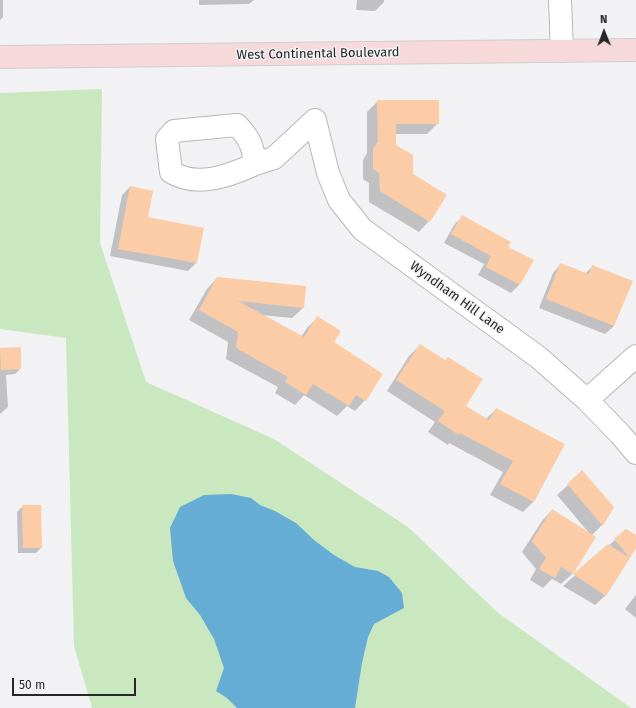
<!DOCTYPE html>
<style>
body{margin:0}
#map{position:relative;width:636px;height:708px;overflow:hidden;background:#f2f2f4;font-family:"Fira Sans",sans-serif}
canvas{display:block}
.north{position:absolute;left:584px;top:12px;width:40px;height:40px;-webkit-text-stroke:3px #f2f2f4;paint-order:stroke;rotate:359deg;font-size:11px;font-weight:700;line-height:16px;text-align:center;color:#272727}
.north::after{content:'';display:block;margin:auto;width:14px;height:18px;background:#272727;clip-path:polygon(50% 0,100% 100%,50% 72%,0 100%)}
.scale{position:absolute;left:12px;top:678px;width:124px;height:18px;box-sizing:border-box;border:2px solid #272727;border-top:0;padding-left:5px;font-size:12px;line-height:14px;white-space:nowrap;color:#272727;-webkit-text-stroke:3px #f2f2f4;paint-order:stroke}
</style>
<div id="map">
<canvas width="636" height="708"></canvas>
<div class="north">N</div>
<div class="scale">50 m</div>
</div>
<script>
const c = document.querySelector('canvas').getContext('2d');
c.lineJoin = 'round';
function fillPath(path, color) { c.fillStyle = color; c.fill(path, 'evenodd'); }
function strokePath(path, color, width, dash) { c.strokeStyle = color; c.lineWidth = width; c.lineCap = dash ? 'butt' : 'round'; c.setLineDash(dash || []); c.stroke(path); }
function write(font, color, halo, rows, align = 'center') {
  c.font = font + ' "Fira Sans",sans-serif'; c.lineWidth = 3; c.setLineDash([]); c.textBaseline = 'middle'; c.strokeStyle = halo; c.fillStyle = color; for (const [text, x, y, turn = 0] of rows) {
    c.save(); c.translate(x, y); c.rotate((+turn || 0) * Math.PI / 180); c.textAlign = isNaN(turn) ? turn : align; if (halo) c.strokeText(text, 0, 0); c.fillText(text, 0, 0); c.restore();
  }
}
fillPath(new Path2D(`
 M 102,89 L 100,243 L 146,382 L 274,439 L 408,527 L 497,612 L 631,708 L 92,708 L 74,646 L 66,338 L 0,329 L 0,93 Z`), '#c9e8bf');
fillPath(new Path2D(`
 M 231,494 L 251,498 L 260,505 L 275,511 L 296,523 L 314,540 L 334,555 L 355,567 L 378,571 L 389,577 L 402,593 L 404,608 L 374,624 L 368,637 L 362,663 L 355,708 L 237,708 L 227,698 L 216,691 L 224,668 L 214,639 L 200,615 L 186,598 L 173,561 L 170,528 L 180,507 L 204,495 Z`), '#65add4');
fillPath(new Path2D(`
 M 0,0 L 3,0 L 3,17 L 0,20 Z
 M 199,0 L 254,0 L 249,4 L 199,5 Z
 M 357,0 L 384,0 L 384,2 L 375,11 L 356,10 Z
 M 378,101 L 438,123 L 427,134 L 395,134 L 395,146 L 412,175 L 429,221 L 419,232 L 369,202 L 369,183 L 363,179 L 363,160 L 367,153 L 367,112 Z
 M 130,187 L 147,218 L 202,228 L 196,263 L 188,271 L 110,256 L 122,195 Z
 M 462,217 L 507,247 L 532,261 L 519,285 L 511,293 L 478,275 L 484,264 L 444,243 L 454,225 Z
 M 561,264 L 585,274 L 593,266 L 631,281 L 614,326 L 605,334 L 539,308 L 553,273 Z
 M 217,278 L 303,308 L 292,318 L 261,315 L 301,337 L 307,328 L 317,318 L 365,400 L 355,411 L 347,406 L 337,416 L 304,395 L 295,405 L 275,393 L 278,387 L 226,359 L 228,342 L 189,320 L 207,289 Z
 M 420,345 L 465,406 L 486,419 L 496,409 L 533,502 L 523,512 L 490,495 L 503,472 L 449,443 L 448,445 L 428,432 L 435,422 L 387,391 L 409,356 Z
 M 0,349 L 20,369 L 15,374 L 6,375 L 8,407 L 0,414 Z
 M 568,485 L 613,507 L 602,525 L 592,535 L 595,537 L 572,574 L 561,584 L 552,579 L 543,588 L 530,580 L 536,569 L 522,552 L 542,521 L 552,510 L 589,533 L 557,495 Z
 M 23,506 L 41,548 L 36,553 L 18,553 L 17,512 Z
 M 636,536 L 636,547 L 606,595 L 595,605 L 563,586 L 615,540 Z
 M 636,595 L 636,618 L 625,609 Z`), '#0003');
fillPath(new Path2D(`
 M 377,100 L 439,100 L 439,124 L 396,124 L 396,145 L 413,155 L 413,174 L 447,195 L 430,222 L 380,191 L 379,173 L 373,169 L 373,149 L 378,141 Z
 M 130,186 L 153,191 L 148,217 L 204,228 L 197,263 L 118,249 Z
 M 462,215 L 511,242 L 508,247 L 534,260 L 520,285 L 486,267 L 491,256 L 451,234 Z
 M 560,263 L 589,274 L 592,265 L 633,281 L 614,326 L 546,299 Z
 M 217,277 L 306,286 L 304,308 L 238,301 L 304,337 L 317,316 L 341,331 L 334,342 L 383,374 L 366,401 L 356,395 L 349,406 L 313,384 L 306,395 L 285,382 L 288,377 L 236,348 L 238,332 L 199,310 Z
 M 420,344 L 445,360 L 448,357 L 483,379 L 466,406 L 489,420 L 496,408 L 565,444 L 534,502 L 500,484 L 513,461 L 460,433 L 459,435 L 438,421 L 445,411 L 396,380 Z
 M 21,347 L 21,369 L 1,370 L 0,348 Z
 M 582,470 L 614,507 L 603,526 L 567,484 Z
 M 22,505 L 41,505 L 42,548 L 23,548 Z
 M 552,509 L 596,537 L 573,574 L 561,567 L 555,578 L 539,569 L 546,558 L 532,541 Z
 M 626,529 L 636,535 L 636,548 L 630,558 L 614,539 Z
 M 608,544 L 630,558 L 606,596 L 573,574 Z`), '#fbcca6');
const minor = new Path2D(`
 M 560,0 L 562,51
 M 315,120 L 328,173 L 339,200 L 362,229 L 538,357 L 587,400 L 620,434 L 636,453
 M 237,125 C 250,139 253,146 255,164 C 229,176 197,188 171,172 L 167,139 L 174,131 Z
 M 255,164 L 274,158 L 315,120
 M 587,400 L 636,356`);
const major = new Path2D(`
 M 0,57 L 636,50`);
strokePath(minor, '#b8b8b9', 24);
strokePath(major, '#cfcfcf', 24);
strokePath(minor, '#fff', 22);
strokePath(major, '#f7d8db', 22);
write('13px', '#272727', '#f2f2f4', [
 ["West Continental Boulevard",318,54,-1],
 ["Wyndham Hill Lane",457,298,36]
]);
</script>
